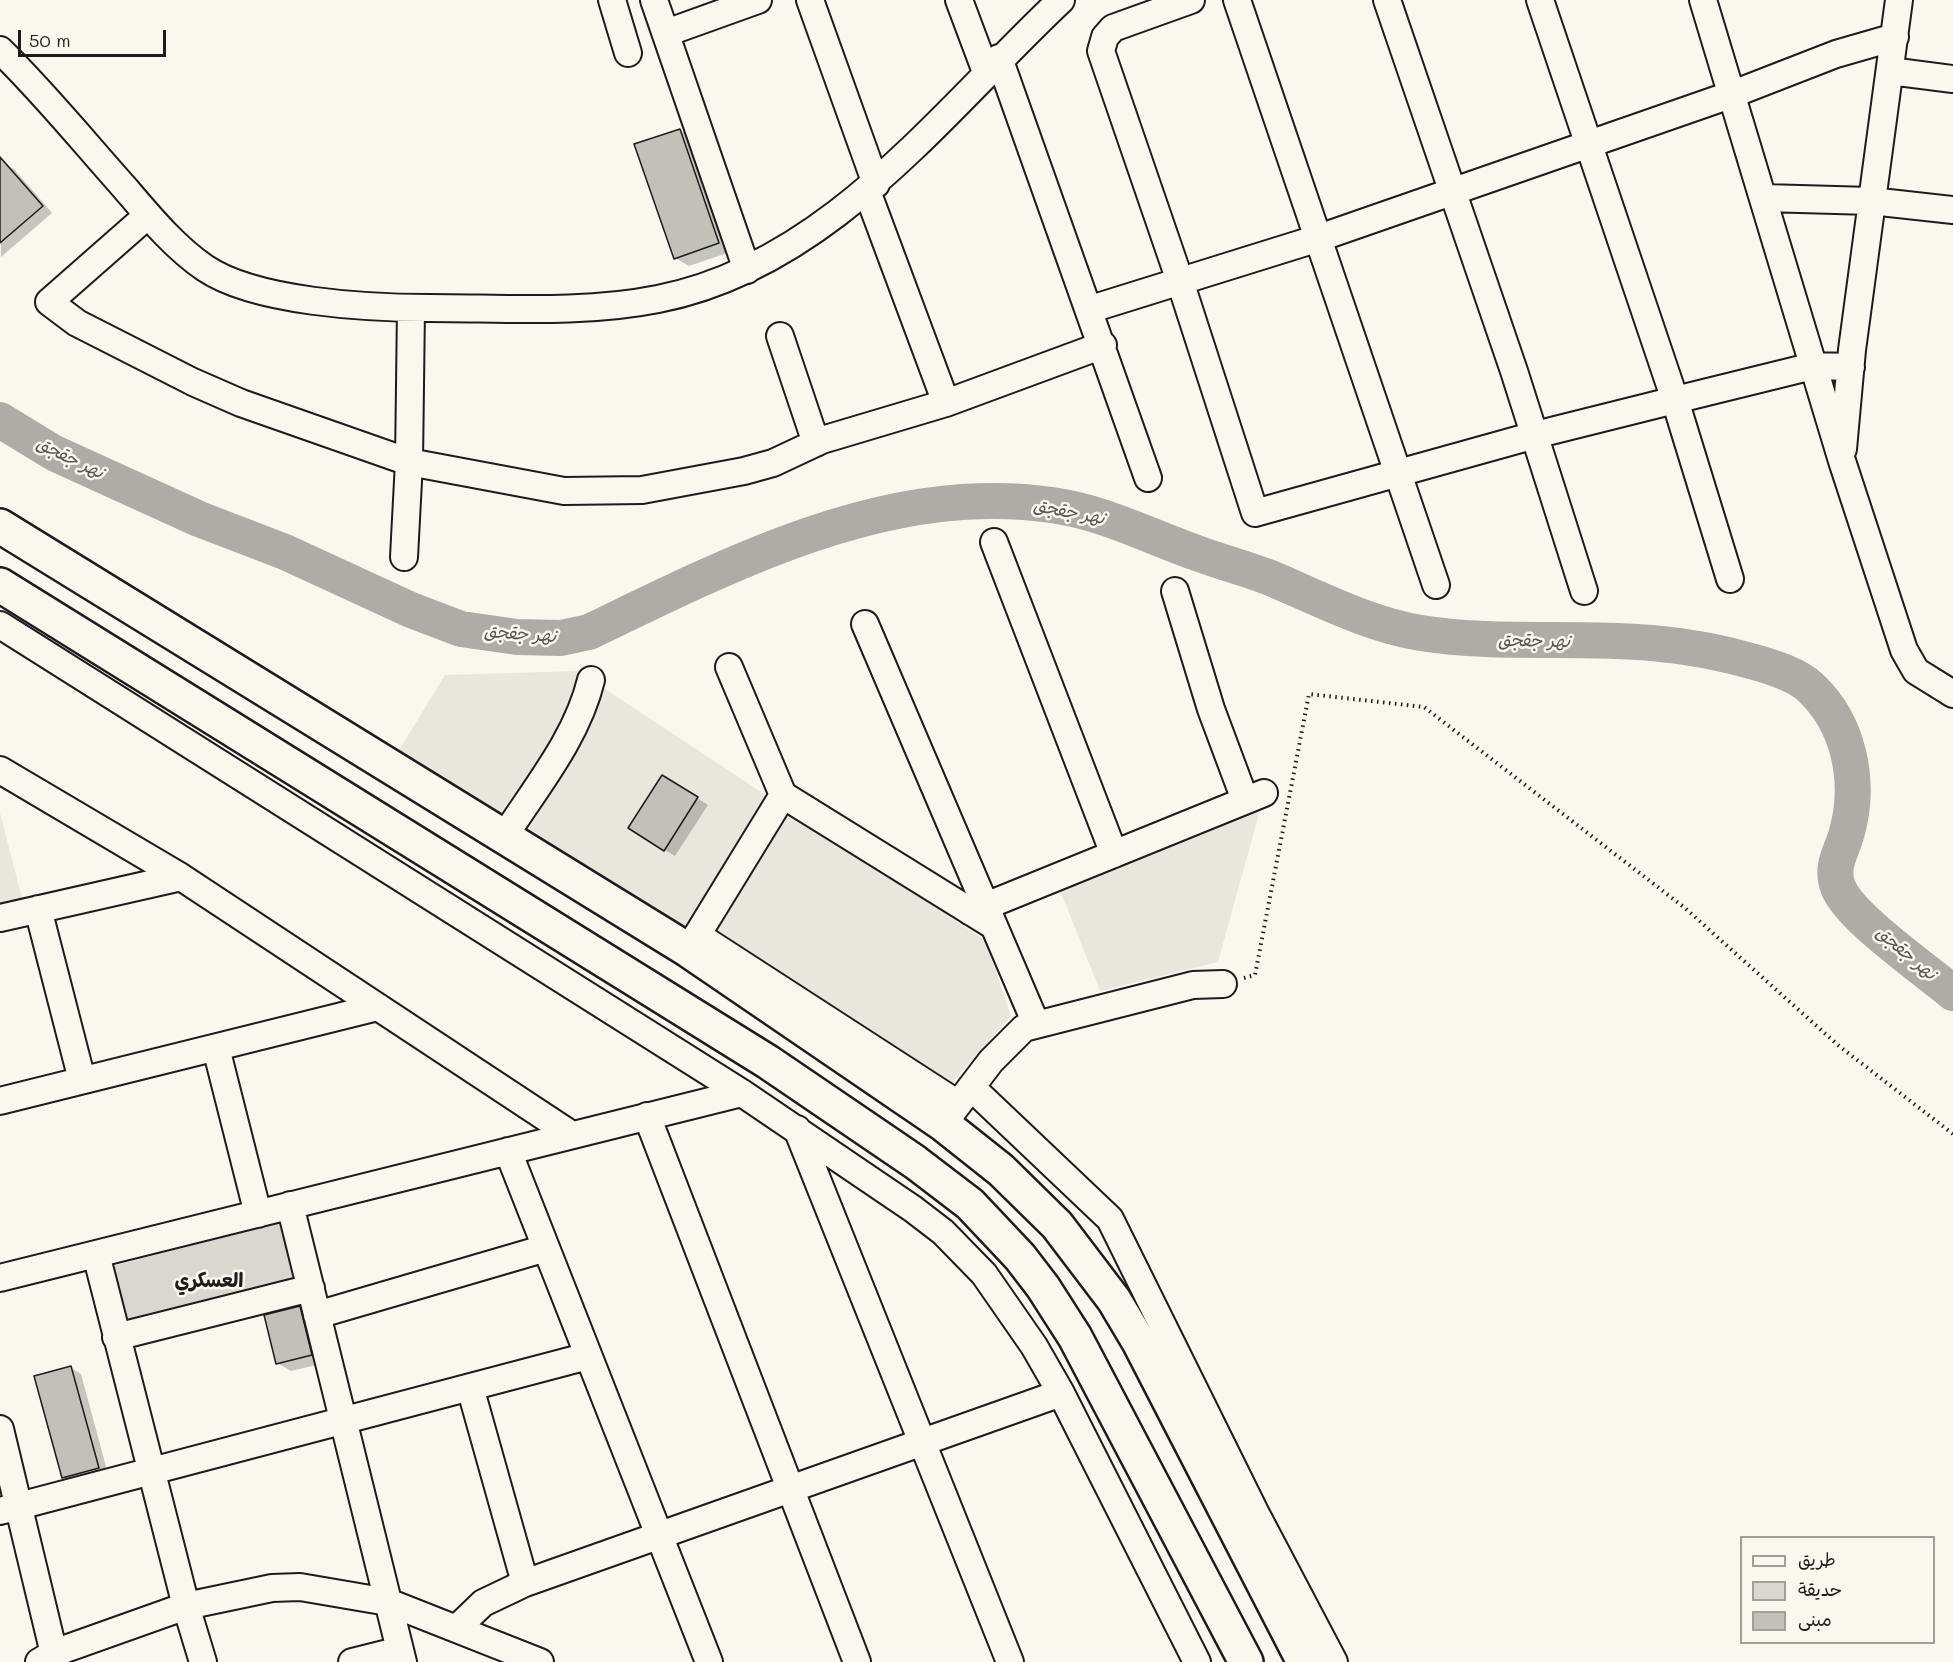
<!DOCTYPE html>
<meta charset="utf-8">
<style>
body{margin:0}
#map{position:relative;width:1953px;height:1662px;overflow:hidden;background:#fbf7ec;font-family:Mali,"Playpen Sans Arabic",sans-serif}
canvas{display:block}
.legend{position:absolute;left:1740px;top:1536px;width:195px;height:108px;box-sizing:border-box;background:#fbf7ec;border:2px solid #a29f99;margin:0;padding:8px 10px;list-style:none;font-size:18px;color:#1c1c1c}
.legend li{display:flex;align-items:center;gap:12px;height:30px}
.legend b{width:30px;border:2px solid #a29f99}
.scale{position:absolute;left:18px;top:30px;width:148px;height:27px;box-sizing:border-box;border:3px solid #1c1c1c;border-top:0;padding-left:8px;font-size:18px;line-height:21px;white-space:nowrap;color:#1c1c1c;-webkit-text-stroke:4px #fbf7ec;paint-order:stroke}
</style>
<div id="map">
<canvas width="1953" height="1662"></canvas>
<ul class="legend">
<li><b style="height:8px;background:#fbf7ec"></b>طريق</li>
<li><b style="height:16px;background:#dad7ce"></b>حديقة</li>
<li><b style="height:16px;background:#c3c0b8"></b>مبنى</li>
</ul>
<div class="scale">50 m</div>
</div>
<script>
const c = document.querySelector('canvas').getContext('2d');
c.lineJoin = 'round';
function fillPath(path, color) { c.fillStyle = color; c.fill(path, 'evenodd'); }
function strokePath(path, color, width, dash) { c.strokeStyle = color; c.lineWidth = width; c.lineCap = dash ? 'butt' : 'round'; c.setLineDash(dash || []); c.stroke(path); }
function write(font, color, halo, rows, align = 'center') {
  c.font = font + ' Mali,"Playpen Sans Arabic",sans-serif'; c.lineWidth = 5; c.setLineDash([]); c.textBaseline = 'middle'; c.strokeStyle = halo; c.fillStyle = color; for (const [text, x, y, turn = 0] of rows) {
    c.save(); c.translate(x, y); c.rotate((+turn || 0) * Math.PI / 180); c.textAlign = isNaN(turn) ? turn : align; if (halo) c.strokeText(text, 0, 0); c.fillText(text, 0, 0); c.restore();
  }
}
fillPath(new Path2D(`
 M 578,671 L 986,941 L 1011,1016 L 947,1088 L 398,752 L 445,675 Z
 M 1260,810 L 1218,962 L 1100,991 L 1060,890 Z
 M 0,813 L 22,898 L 0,903 Z`), '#eae6dc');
fillPath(new Path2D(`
 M 286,1221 L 301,1280 L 128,1325 L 113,1266 Z`), '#dad7ce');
fillPath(new Path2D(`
 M 680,130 L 694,139 L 733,251 L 689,266 L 675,258 Z
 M 4,163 L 14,169 L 52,213 L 1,257 L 0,166 Z
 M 673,783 L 708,805 L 675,856 L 665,850 Z
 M 299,1308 L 314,1316 L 325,1363 L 291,1371 L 277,1363 Z
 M 71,1368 L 81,1374 L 108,1474 L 73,1483 L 63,1477 Z`), '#0003');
strokePath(new Path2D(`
 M 0,420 L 54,453 L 199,519 L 285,552 L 411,610 L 461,629 L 517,637 L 561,638 L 589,632 C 706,576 831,511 962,502 C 1008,499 1058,502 1102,517 C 1133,527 1163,541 1194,552 C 1220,562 1248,569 1273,579 C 1320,599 1370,625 1421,633 C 1497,645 1575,636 1652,643 C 1687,646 1724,653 1758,663 C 1775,668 1797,675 1810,687 C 1849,723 1861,781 1847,832 C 1842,852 1830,865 1838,887 C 1849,917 1926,970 1953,993`), '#afaca5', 36);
const building = new Path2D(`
 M 680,129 L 719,243 L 674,259 L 634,144 Z
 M 0,157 L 43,206 L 0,243 Z
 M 662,775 L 698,797 L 664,851 L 628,828 Z
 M 300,1306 L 312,1355 L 276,1364 L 264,1315 Z
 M 71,1366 L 99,1468 L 62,1478 L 34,1376 Z`);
fillPath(building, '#c3c0b8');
strokePath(building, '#1c1c1c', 1.5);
const minor = new Path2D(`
 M 612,0 L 628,53
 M 654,0 L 747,270
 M 810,0 L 876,184
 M 959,0 L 986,72
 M 1191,0 L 1113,28 L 1105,37 L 1101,51 L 1180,281 L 1255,513 L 1535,435 L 1675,400 L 1813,366 L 1851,367
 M 1237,0 L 1436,585
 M 1387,0 L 1514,371 L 1584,591
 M 1540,0 L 1675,400 L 1730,579
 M 1703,0 L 1842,461 L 1904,650 L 1916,671 L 1953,694
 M 666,33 L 758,0
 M 0,50 C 44,93 83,141 124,187 C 148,215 174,247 205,268 C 255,302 368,308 429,308 C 504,308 583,314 658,299 C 828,266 941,113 1061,0
 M 999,58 L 1148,478
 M 1890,71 L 1953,79
 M 867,191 L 946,403
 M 1764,198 L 1871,201 L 1953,210
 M 148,215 L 49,302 L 77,323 L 193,382 L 241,403 L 409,462 L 564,491 L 642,490 L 744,471 L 773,463 L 822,440 L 946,403 L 1103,345
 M 1091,309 L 1319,238 L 1733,94 L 1836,54 L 1895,37
 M 780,336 L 816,443
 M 1843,449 L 1852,350 L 1899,0
 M 994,542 L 1114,854
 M 404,557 L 409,462 L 411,308
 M 1175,591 L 1211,709 L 1245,800
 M 865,624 L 1036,1024
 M 0,625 L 742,1093 L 913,1209 L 943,1232 L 984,1274 L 1034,1346 L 1061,1393 L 1197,1662
 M 729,667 L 783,795 L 994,926
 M 0,770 L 181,877 L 572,1135
 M 504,837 C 536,787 577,738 591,680
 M 38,909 L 82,1080
 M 971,912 L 1264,793
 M 0,918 L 181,877
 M 697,935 L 958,1104
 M 688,950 L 783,795
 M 216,1048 L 258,1214
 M 971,1087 L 1110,1219 L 1255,1512 L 1334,1662
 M 0,1101 L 378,1007
 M 647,1116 L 857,1662
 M 943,1124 L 991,1061 L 1024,1028 L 1193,985 L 1223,984
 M 797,1129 L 1010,1662
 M 508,1151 L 709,1662
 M 290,1205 L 403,1662
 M 96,1254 L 186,1606 L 203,1662
 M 0,1278 L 742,1093
 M 317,1315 L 546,1248
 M 116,1337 L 311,1288
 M 470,1387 L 525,1583
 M 0,1429 L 56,1662
 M 0,1511 L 588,1356
 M 457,1628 L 483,1603 L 525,1583 L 1061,1393
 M 39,1662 L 54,1653 L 186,1606 L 272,1588 L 300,1587 L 388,1602 L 540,1662
 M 352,1662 L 400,1650`);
const highway = new Path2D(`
 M 0,526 L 688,950 L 943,1124 L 1001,1170 L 1057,1225 L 1114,1300 L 1139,1342 L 1304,1662
 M 0,585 L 768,1062 L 915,1162 L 970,1204 L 1020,1257 L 1043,1287 L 1075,1337 L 1246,1662`);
strokePath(minor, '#1c1c1c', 30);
strokePath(highway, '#1c1c1c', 38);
strokePath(new Path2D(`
 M 1244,978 L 1255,975 L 1309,694 L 1424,707 L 1685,908 L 1839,1046 L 1953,1134`), '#1c1c1c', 4, [1.5, 4.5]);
strokePath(minor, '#fbf7ec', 26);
strokePath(highway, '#fbf7ec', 33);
write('italic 18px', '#575653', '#fbf7ec', [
 ["نهر جقجق",70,458,26],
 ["نهر جقجق",1069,512,11],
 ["نهر جقجق",520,634,4],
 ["نهر جقجق",1534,641,1],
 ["نهر جقجق",1906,953,40]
]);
write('bold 20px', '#1c1c1c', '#fbf7ec', [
 ["العسكري",209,1281]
]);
</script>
